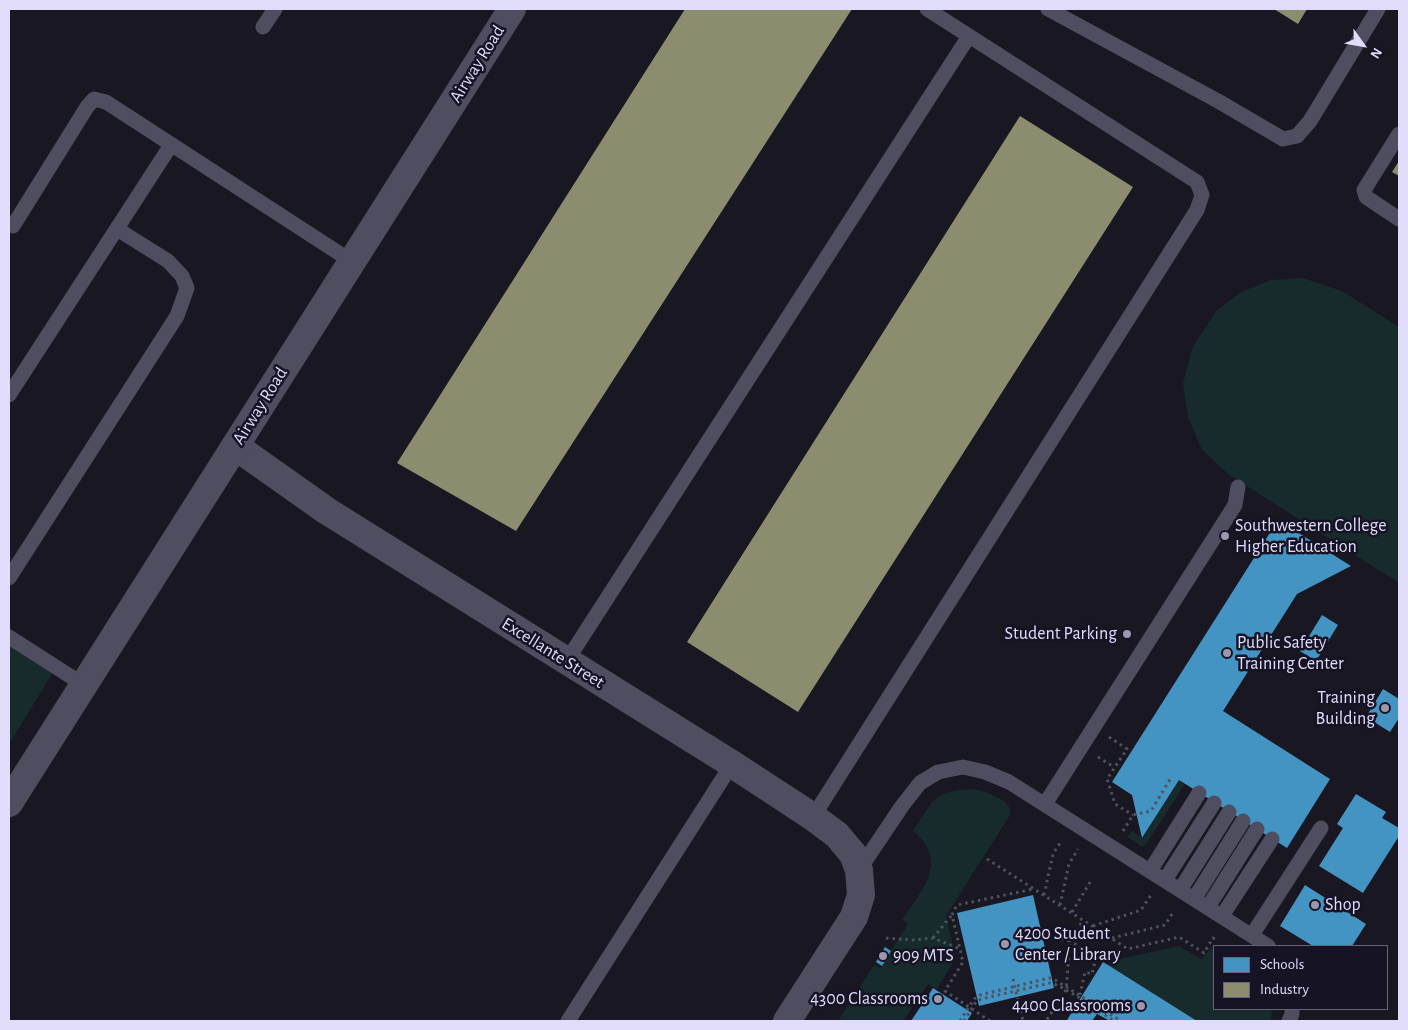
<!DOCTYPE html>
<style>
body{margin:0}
#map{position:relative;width:1408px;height:1030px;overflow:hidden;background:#191721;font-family:"Alegreya Sans",sans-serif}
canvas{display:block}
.frame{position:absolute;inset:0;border:10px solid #e0dcfa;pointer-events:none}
.legend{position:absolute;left:1213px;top:945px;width:175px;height:65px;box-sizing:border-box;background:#161325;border:1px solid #67637a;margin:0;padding:6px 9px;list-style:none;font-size:15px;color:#e0dcfa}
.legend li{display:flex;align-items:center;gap:10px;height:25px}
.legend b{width:25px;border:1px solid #67637a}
.north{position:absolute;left:1338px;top:20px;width:50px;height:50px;-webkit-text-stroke:4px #161325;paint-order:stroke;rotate:122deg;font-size:14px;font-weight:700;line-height:20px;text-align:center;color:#e0dcfa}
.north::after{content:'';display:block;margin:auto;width:18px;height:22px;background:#e0dcfa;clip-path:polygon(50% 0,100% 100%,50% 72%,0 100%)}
</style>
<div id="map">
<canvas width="1408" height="1030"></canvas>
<div class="frame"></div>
<ul class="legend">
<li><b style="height:14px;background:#4393c3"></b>Schools</li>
<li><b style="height:14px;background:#8c8c6e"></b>Industry</li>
</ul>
<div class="north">N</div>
</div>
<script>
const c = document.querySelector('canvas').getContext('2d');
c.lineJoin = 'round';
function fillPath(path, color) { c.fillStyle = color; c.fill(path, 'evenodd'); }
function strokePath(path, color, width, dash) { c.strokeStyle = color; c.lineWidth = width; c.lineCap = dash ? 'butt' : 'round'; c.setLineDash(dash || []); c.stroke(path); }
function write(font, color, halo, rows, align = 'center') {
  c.font = font + ' "Alegreya Sans",sans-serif'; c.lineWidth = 5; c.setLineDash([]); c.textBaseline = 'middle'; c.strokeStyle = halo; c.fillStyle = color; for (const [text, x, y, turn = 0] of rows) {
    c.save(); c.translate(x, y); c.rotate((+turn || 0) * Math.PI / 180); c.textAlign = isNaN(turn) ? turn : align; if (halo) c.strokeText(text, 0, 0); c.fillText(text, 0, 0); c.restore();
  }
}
fillPath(new Path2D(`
 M 1303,278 L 1342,291 L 1399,327 L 1399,583 L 1228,474 L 1202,450 L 1188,417 L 1183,383 L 1193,346 L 1217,310 L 1241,292 L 1271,280 Z
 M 9,628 L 60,661 L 9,744 Z
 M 1179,780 L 1185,784 L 1147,843 L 1143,846 L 1141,846 L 1128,837 L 1131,831 L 1143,838 Z
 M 969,789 C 981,789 1015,800 1010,815 L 946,916 L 956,958 L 937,989 L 928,984 L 903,1021 L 838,1021 L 852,999 L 858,1003 L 864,993 L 859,988 L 874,965 L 880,968 L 908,924 L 902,920 C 922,890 950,861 913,831 C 921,820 929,802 941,795 C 950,791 960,790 969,789 Z
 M 1179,946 L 1199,958 L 1202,959 L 1212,947 L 1214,948 L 1214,1009 L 1272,1009 L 1271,1021 L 1197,1021 L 1108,965 L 1110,961 Z`), '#172b2c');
fillPath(new Path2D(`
 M 1278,520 L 1351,566 L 1297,594 L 1223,711 L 1330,779 L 1287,848 L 1179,780 L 1142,838 L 1132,795 L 1112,782 Z
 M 1322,615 L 1338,625 L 1316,661 L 1300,651 Z
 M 1383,689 L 1399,699 L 1399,718 L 1390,732 L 1366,717 Z
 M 1356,794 L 1386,812 L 1382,818 L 1399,828 L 1399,836 L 1363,893 L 1319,866 L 1343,828 L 1337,824 Z
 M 1305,885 L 1366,924 L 1352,946 L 1313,946 L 1280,926 Z
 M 1033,895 L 1054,988 L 979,1006 L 957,913 Z
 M 885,947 L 891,951 L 882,966 L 876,962 Z
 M 1103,962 L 1108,965 L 1197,1021 L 1110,1021 L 1097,1014 L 1092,1021 L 1083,1021 L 1081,1020 L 1080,1021 L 1069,1021 L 1067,1020 Z
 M 933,988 L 972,1013 L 967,1021 L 911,1021 Z`), '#4393c3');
fillPath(new Path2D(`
 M 685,9 L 852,9 L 516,531 L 397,463 Z
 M 1274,9 L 1307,9 L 1298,24 Z
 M 1020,116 L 1133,187 L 798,712 L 687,642 Z
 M 1399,161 L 1399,176 L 1392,172 Z`), '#8c8c6e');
strokePath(new Path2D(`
 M 1109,737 L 1127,749 L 1107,779 L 1115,804 L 1133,815
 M 1098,757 L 1114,767
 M 1123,831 L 1133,815 L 1151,811 L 1172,776
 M 987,859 L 1128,949 L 1179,937 L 1204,953 L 1213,938 L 1216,940
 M 1044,895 L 1053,854 L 1062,840
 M 1060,905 L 1069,864 L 1078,849
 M 1072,912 L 1092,879
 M 1093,926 L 1141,910 L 1151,895
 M 1042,934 L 1070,941 L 1066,990 L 1046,1021
 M 886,938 L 913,940 L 933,938 L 960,949
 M 933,938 L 951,916
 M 1112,938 L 1165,925 L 1174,911
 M 1013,979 L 1023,1021
 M 1080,995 L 1085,972 L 1092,974 L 1096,957 L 1070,941 L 1083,920
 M 964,1021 L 976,1002 L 981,999 L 1050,983 C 1063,985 1100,1012 1114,1021
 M 990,1021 L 945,991 L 963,962 L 952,915 L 957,905 L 1034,889`), '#4a535e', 3, [2.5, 4]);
strokePath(new Path2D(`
 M 1048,9 L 1218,101 L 1283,139 L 1297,136 L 1310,121 L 1378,9
 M 263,27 L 275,9
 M 1399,134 L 1364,190 L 1366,197 L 1399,219
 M 13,226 L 87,107 L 94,99 L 106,102 L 351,261
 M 9,395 L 171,145
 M 9,578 L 177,316 L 187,288 L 182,276 L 168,261 L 117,229
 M 9,637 L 84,685
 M 566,662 L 969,36
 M 1045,804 L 1235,505 L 1238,487
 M 813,817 L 1197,210 L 1202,195 L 1197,182 L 927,9
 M 859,870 L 902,806 L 920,783 L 938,772 L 963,767 L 985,772 L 1009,782 L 1268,946
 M 1150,871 L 1199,793
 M 1165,880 L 1214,803
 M 1180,890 L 1229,812
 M 1194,899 L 1243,821
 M 1208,907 L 1257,829
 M 1222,916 L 1272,839
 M 1252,935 L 1321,828
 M 568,1021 L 732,764
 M 1289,1021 L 1292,1014 L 1292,1009`), '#4f4d60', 15);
strokePath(new Path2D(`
 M 235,446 L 327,511 L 732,764 L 813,817 L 837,835 L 853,854 L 859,870 L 861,895 L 854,917 L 787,1021`), '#4f4d60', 28);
strokePath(new Path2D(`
 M 9,803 L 512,9`), '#4f4d60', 28);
strokePath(new Path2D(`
 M 1088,1014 L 1094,1004
 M 960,1021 L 974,999 L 980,995 L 1049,978 L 1055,980 L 1121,1021`), '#4a535e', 3, [2.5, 4]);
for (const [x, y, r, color] of [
 [1225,536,5,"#9a97ae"],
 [1127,634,5,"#9a97ae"],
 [1227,653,5,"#9a97ae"],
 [1385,708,5,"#9a97ae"],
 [1315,905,5,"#9a97ae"],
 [1005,944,5,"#9a97ae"],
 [883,956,5,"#9a97ae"],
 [938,999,5,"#9a97ae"],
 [1141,1006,5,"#9a97ae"]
]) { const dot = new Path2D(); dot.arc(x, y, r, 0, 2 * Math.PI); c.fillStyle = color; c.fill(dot); strokePath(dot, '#161325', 2); }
write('18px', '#e0dcfa', '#161325', [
 ["Airway Road",477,64,-58],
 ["Airway Road",260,406,-58],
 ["Excellante Street",553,653,32]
]);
write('18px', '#e0dcfa', '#161325', [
 ["Southwestern College",1235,526],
 ["Higher Education",1235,547],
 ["Student Parking",1117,634,"right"],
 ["Public Safety",1237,643],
 ["Training Center",1237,664],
 ["Training",1375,698,"right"],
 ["Building",1375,719,"right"],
 ["Shop",1325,905],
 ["4200 Student",1015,934],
 ["Center / Library",1015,955],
 ["909 MTS",893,956],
 ["4300 Classrooms",928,999,"right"],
 ["4400 Classrooms",1131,1006,"right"]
], 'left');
</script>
